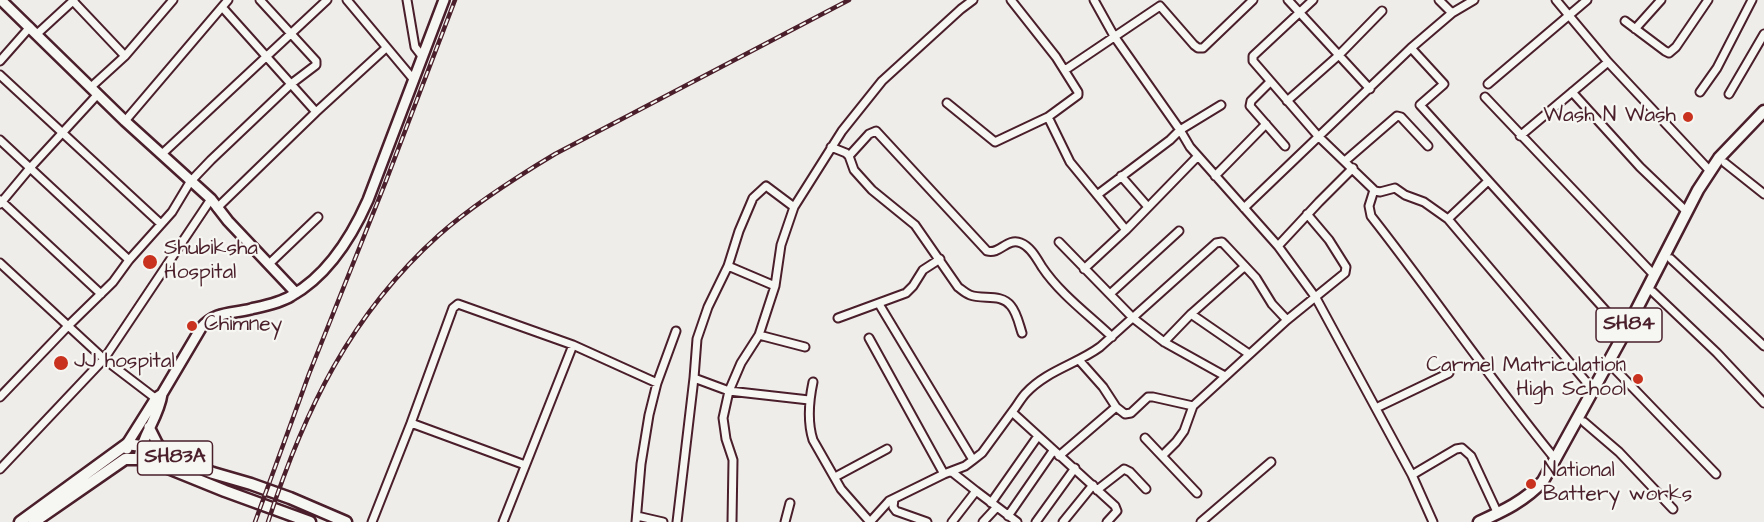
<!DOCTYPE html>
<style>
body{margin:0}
canvas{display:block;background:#efedea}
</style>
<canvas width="1764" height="522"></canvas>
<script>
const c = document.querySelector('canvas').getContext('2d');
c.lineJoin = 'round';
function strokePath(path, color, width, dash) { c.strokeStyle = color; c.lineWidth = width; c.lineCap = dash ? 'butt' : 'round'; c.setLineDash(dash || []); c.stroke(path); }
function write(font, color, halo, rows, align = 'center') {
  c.font = font + ' "Architects Daughter",sans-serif'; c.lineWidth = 4.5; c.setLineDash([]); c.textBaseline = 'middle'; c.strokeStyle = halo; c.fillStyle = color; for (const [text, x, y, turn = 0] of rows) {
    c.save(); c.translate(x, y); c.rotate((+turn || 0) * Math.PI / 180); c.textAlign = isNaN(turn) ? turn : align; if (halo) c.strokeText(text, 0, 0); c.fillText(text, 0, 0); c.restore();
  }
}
const street = new Path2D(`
 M 347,0 L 414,80
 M 407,0 L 415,47 L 422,56
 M 1094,0 L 1114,36 L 1180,130 L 1190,147 L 1278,246 L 1316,298 L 1412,475 L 1433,522
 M 1288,0 L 1370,89
 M 1313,0 L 1253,56 L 1253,61 L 1318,136 L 1374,190 L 1369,206 L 1371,216 C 1434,296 1491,381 1556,460
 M 1439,0 L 1452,13
 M 1474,0 L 1452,13 L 1411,48 L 1444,84 L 1420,105 L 1625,332
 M 1556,0 L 1608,62 L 1710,171
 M 73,1 L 125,56
 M 222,7 L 316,112
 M 1625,21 L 1665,51 L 1669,53 L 1676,47 L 1708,0
 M 1635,29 L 1661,0
 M 37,34 L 74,0
 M 0,61 L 30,27
 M 1065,70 L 1160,6 L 1194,45 L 1198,48 L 1203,48 L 1253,0
 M 0,75 L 161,224
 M 1270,82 L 1251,101 L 1250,106 L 1285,146
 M 1488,84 L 1587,0
 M 91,87 L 125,56 L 173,0
 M 1572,92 L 1640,167 L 1687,212
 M 1700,92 L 1717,68 L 1752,0
 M 1729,94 L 1764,34
 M 1485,97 L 1654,275
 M 1287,101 L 1339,55 L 1382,11
 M 947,103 L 995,142 L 1048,117 L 1078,95 L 1078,92 L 1056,57 L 1011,0
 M 1048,117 L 1070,162 L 1126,230
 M 125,121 L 228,0
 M 1520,136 L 1608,62
 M 0,140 L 129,260
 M 831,147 L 846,153 L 849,156 L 854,170 L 872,190 L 915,225 L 958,287 C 962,290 965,293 970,295 C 983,300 1001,293 1011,306 C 1017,313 1019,324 1022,333
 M 162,154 L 327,0
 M 849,156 L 869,134 L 876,131 L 987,251 C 1000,255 1007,237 1021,243 C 1031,247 1037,259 1042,267 C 1060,294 1089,315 1112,337
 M 1345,161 L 1397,116 L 1401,117 L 1428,146
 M 1725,163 L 1764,194
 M 1121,176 L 1148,207
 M 1215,176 L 1266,124
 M 1488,181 L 1448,219 L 1594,391
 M 1375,191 L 1380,192 L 1395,188 L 1405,195 L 1424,202 L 1448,219
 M 1097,195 L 1170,140 L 1180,130 L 1221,105
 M 0,200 L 101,294
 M 0,204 L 30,168 L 98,94
 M 794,207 L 842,131 L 882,81 L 961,9 L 973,0
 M 217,208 L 316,112 L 386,48
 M 1244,208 L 1411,48
 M 1059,242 L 1133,318 L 1164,342 L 1225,376
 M 1278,246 L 1319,202 L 1353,168
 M 1671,259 L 1764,346
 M 0,263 L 104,359 L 159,401
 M 269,264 L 318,217
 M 728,266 L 775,286
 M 1084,269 L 1126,230 L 1197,157
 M 1653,292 L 1717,353 L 1764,403
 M 1110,294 L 1179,231
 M 879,304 L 973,460
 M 1191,314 L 1249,354
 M 838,318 L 906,293 L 913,286 L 923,270 L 940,259
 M 759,335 L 805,347
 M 869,338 L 944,474
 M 1164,342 L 1191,314 L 1244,267
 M 573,345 L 657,383
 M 1079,360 L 1103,387 L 1116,407 L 1125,414 L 1131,413 L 1148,397 L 1153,397 L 1193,406
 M 1608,362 L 1716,474
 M 694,378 L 729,391 L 809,400
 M 813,382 C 809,401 807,421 813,440 L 841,489 L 870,522
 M 0,397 L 68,326 L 113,282 L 129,260 L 172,212 L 190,182 L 211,160 L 291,84 L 316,65 L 316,61 L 260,0
 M 1376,408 L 1449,373
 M 1012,412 C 1017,406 1021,398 1026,393 C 1046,371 1077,364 1100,347 L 1216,243 L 1222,242 L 1225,245 L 1256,278 L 1272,304 L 1287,320
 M 1584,422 L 1619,452 L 1673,509
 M 411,423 L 525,465
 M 1145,438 L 1197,493
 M 1059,456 L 1116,407
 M 1162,456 L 1176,442 L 1184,431 L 1193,406 L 1287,320 L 1345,273 L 1346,267 L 1329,240 L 1307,214
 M 0,469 L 104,359 L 211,199
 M 952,472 L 976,491
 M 1412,475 L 1456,449 L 1462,448 L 1471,456 L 1498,514
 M 835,477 L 887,449
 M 1097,490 L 1124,469 L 1130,472 L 1146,489
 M 894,499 L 893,507 L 896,511 L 927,522
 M 991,503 L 1038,436
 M 637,516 L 663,522
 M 1008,516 L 1053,451
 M 372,522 L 411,423 L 453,308 L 458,304 L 573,345 L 503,522
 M 636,522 L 641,464 L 649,415 L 657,383 L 676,331
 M 677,522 L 694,378 L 697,339 L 708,307 L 728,266 L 739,231 L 753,198 L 766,186 L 794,207 L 781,245 L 775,286 L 759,335 L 741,363 L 729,391 L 723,418 L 726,439 L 733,460 L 732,522
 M 785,522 L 790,503
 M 870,522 L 889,501 L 944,474 L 965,466 L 973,460 L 982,453 L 1012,412 L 1115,506 L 1117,511 L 1107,522
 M 952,522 L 976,491 L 1017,522
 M 983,522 L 996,508
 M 1036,522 L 1075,468
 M 1063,522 L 1093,485
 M 1201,522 L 1271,462`);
const secondary = new Path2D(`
 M 1,0 L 125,121 L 211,199 L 228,221 L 296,293
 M 149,427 L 157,443 L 166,454
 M 127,449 L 127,444 L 156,398 L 162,394 L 201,328 C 215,311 232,314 251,309 C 264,306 280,303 291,296 C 327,276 352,236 368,200 L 444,0
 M 139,458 C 142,435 159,417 162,394`);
const primary = new Path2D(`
 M 20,522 L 127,444 L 141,446 L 213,473 L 251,484 L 290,498 L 346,522
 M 34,522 L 125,459 L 146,459 L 225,491 L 310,522
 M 1479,522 C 1503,511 1525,501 1543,481 L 1625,332 L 1698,190 L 1719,158 L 1764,111`);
strokePath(street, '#4a1f2b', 11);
strokePath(secondary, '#4a1f2b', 14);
strokePath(primary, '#4a1f2b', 15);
strokePath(street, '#f6f6f2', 7);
strokePath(secondary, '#f6f6f2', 9);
strokePath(primary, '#f6f6f2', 10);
const rail = new Path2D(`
 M 255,522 L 309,374 L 386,181 L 455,0
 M 268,522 C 304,411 350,315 439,235 C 474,204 515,178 555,154 L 849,0`);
strokePath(rail, '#4a1f2b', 4.5);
strokePath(rail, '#f6f6f2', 2, [7]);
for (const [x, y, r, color] of [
 [1688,117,6,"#c8321e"],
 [150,262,8,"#c8321e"],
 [192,326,6,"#c8321e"],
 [61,363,8,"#c8321e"],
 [1638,379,6,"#c8321e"],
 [1531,484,6,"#c8321e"]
]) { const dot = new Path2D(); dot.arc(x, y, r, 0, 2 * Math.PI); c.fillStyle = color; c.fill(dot); strokePath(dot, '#f6f6f2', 2); }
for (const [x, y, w] of [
 [1629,325,66],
 [175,458,75]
]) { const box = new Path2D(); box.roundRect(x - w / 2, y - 17, w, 34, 4.5); c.fillStyle = '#f6f6f2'; c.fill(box); strokePath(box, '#4a1f2b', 1.5); }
write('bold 20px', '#4a1f2b', null, [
 ["SH84",1629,325],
 ["SH83A",175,458]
]);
write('21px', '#4a1f2b', '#f6f6f2', [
 ["Wash N Wash",1676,117,"right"],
 ["Shubiksha",164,250],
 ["Hospital",164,274],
 ["Chimney",204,326],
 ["JJ hospital",74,363],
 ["Carmel Matriculation",1626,367,"right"],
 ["High School",1626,391,"right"],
 ["National",1543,472],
 ["Battery works",1543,496]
], 'left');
</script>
